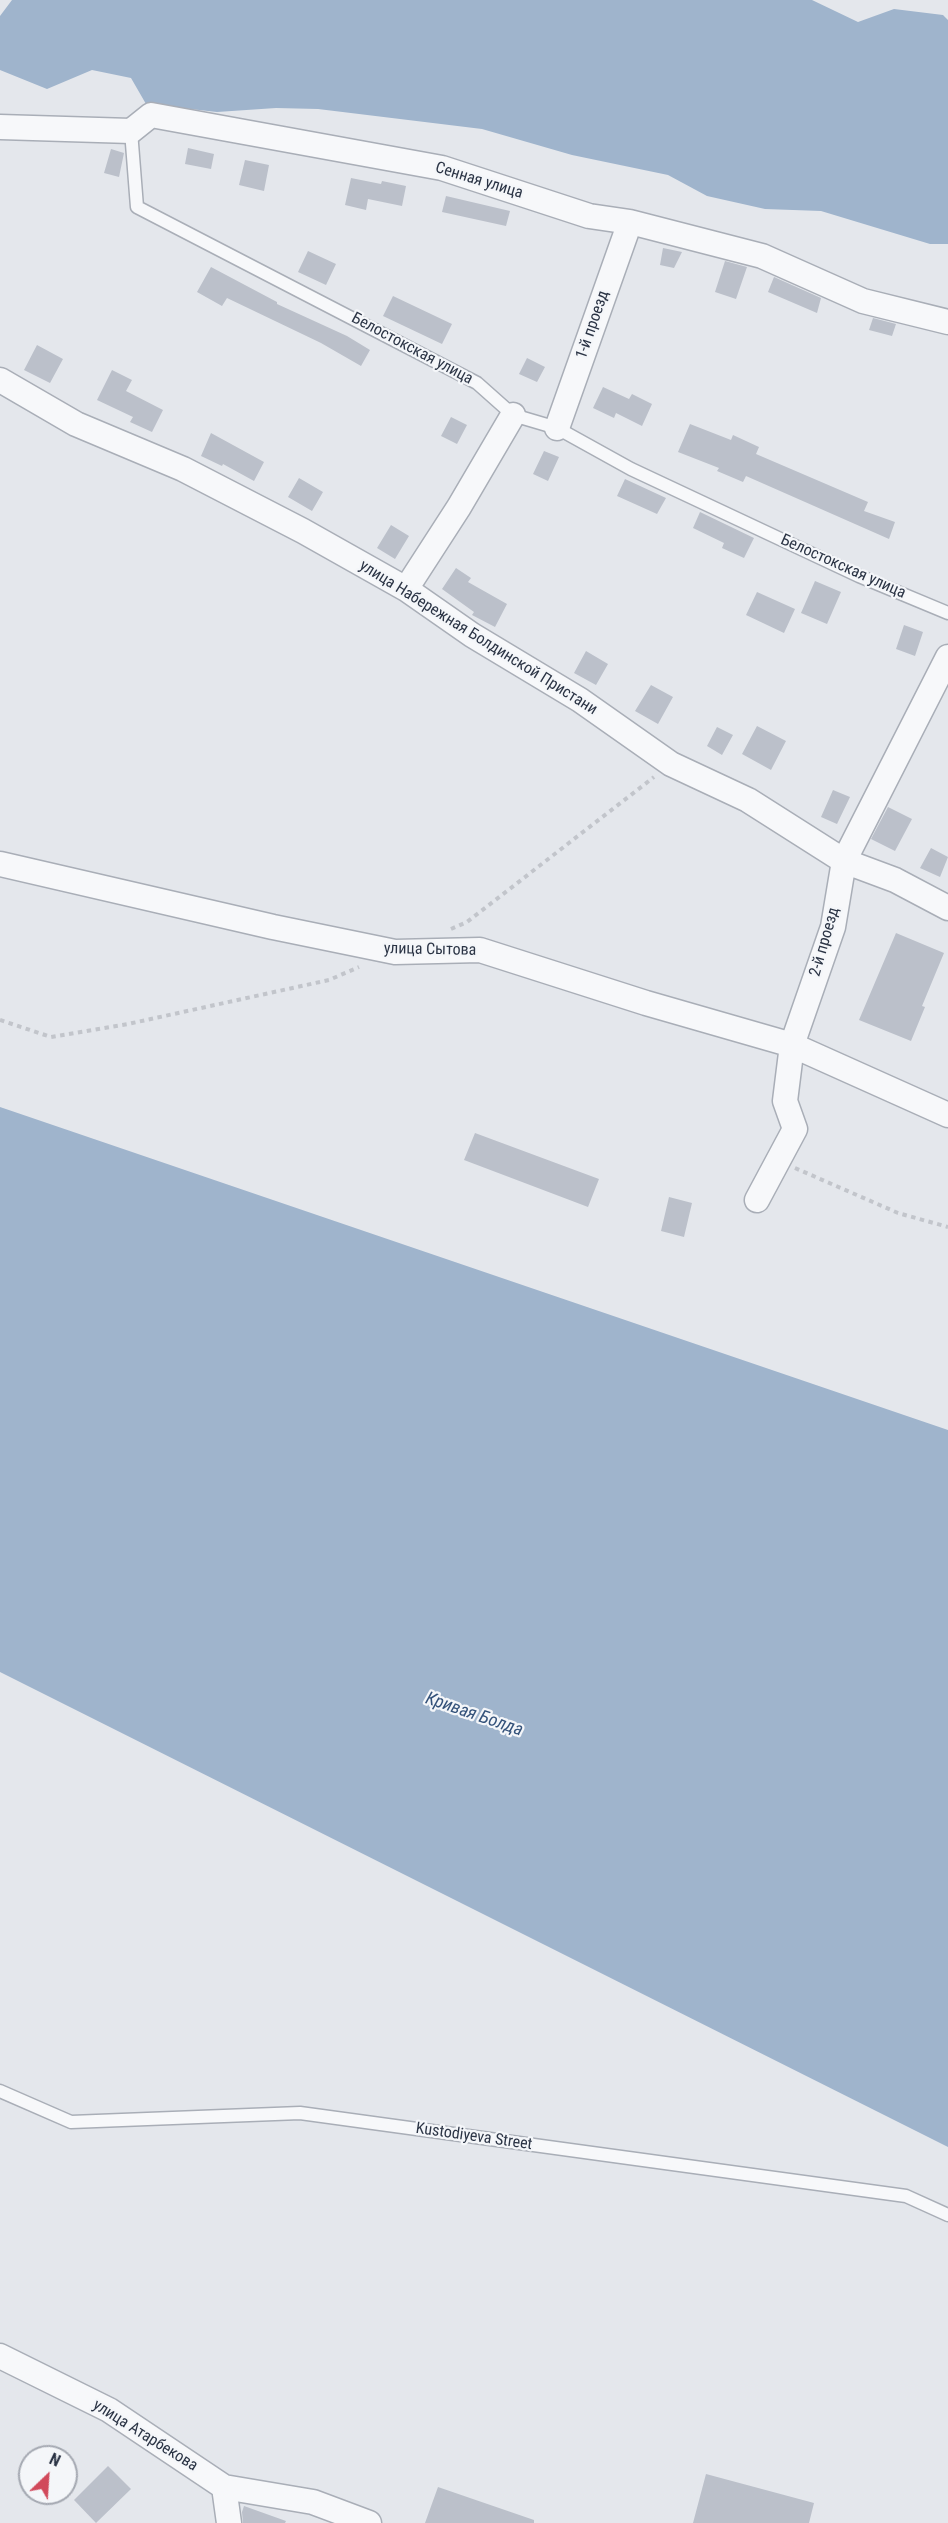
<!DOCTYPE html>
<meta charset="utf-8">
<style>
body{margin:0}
#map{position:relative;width:948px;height:2523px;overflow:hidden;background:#e4e7ec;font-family:"Roboto Condensed",sans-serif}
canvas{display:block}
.north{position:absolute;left:18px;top:2445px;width:60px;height:60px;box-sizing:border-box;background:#f4f6f9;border:2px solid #a4a8b1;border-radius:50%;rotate:25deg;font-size:16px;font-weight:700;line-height:24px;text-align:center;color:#2b3445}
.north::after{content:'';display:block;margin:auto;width:21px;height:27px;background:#d1495b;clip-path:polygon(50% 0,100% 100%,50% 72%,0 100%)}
</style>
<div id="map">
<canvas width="948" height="2523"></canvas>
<div class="north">N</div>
</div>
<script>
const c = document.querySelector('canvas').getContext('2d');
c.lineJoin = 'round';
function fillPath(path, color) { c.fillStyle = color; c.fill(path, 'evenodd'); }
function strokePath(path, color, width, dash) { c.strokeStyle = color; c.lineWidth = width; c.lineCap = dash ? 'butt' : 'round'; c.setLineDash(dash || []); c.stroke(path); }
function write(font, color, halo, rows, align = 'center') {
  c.font = font + ' "Roboto Condensed",sans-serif'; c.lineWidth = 4.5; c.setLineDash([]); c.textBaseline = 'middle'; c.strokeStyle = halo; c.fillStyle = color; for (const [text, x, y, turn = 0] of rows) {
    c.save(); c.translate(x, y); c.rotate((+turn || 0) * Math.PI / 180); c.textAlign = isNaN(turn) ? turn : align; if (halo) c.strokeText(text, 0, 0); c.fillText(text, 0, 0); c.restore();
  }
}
fillPath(new Path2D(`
 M 12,0 L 812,0 L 858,22 L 894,9 L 943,15 L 948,20 L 948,244 L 930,244 L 821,211 L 765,209 L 707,196 L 668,175 L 572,155 L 482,129 L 318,109 L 276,108 L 217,112 L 146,104 L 131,78 L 92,70 L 47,89 L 0,70 L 0,16 Z
 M 0,1107 L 948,1430 L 948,2147 L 0,1672 Z`), '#9fb4cc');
fillPath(new Path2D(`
 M 188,148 L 214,154 L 211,169 L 185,164 Z
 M 111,149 L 124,153 L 119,177 L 104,173 Z
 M 245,160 L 269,165 L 264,191 L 239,185 Z
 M 351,178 L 381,184 L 382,181 L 406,186 L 402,206 L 368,199 L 366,210 L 345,205 Z
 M 446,196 L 510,211 L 506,226 L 442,212 Z
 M 663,248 L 682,252 L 674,268 L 660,265 Z
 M 308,251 L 336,264 L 326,285 L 298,272 Z
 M 725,261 L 747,267 L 736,299 L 715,292 Z
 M 211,267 L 277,302 L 277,304 L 347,336 L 370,350 L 361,366 L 321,343 L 227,298 L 222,306 L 197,292 Z
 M 774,277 L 821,298 L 817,313 L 768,292 Z
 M 393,296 L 452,324 L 442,344 L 383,316 Z
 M 873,318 L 896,324 L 892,336 L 869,330 Z
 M 37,345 L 63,359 L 50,383 L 24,370 Z
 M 527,358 L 545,367 L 537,382 L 519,374 Z
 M 112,370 L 132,380 L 126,391 L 163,410 L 152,432 L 130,422 L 133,417 L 97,400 Z
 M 603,387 L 629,399 L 632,394 L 652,404 L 642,426 L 616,413 L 614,418 L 593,408 Z
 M 451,417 L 467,425 L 457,444 L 441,436 Z
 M 690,424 L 731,440 L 733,435 L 759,447 L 756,454 L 868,502 L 864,511 L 895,522 L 889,539 L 746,476 L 743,482 L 717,471 L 719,468 L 678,452 Z
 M 211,433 L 264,462 L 254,481 L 223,464 L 222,466 L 201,456 Z
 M 544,451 L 559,457 L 548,481 L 533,474 Z
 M 299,478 L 323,492 L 312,511 L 288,497 Z
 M 625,479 L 666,498 L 657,514 L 617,496 Z
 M 700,512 L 754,538 L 744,558 L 722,548 L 724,543 L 693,528 Z
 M 391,525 L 409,536 L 395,559 L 377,548 Z
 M 456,568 L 471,578 L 468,582 L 507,604 L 495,627 L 472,615 L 474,612 L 442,589 Z
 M 815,581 L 841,592 L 827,624 L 801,613 Z
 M 757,592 L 795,609 L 784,633 L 746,615 Z
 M 904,625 L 923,632 L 915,656 L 896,649 Z
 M 586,651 L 608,664 L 596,685 L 574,673 Z
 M 651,685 L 673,697 L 658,724 L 635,711 Z
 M 757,726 L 786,741 L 771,770 L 742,754 Z
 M 717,727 L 733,735 L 722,755 L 707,746 Z
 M 833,790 L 850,797 L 837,824 L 821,817 Z
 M 888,807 L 912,819 L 895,851 L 871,839 Z
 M 931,848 L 948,857 L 940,877 L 920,868 Z
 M 896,933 L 944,953 L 922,1006 L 925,1007 L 911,1041 L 859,1020 Z
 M 475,1133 L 599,1179 L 588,1207 L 464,1160 Z
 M 669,1197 L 692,1203 L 684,1237 L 661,1231 Z
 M 108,2466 L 131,2489 L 96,2523 L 74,2500 Z
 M 706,2474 L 814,2503 L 809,2523 L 693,2523 Z
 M 438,2487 L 534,2520 L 534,2523 L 425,2523 Z
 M 244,2506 L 286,2521 L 285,2523 L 243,2523 L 242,2512 Z`), '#bbc0ca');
const service = new Path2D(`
 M 131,131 L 137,207 L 477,383 L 513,415 L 557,428 L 631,469 L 859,576 L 948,613
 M 0,2091 L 71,2122 L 300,2113 L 906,2196 L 948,2215`);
const minor = new Path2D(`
 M 0,127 L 131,131 L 151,115 L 442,168 L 589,216 L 630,222 L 762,256 L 863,301 L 948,322
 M 0,380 L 76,424 L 183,469 L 303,531 L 406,589 L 472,635 L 580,700 L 671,764 L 748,800 L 844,861 L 895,880 L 948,908
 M 557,428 L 630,222
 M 406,589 L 459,507 L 513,415
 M 0,864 L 273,927 L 395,952 L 480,950 L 646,1003 L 792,1045 L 948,1115
 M 757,1200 L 795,1129 L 785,1101 L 792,1045 L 833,927 L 844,861 L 948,657
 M 0,2356 L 109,2410 L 224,2487 L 313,2502 L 369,2523
 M 224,2487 L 229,2523`);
strokePath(service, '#a9aeb7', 15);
strokePath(minor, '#a9aeb7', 27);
strokePath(new Path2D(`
 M 451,929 L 467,922 L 654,777
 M 0,1020 L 51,1037 L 128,1024 L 329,980 L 359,967
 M 795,1168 L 898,1213 L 948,1227`), '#c2c5cb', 4, [4.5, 4.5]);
strokePath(service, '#f7f8fa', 12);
strokePath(minor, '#f7f8fa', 24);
write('16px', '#2b3445', '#f4f6f9', [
 ["Сенная улица",479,181,17],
 ["1-й проезд",593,325,-71],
 ["Белостокская улица",412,349,28],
 ["Белостокская улица",843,567,24],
 ["улица Набережная Болдинской Пристани",478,638,32],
 ["2-й проезд",825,942,-74],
 ["улица Сытова",430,950,1],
 ["Kustodiyeva Street",474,2137,8],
 ["улица Атарбекова",145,2436,32]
]);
write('italic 18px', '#34527a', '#f4f6f9', [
 ["Кривая Болда",474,1715,19]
]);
</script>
